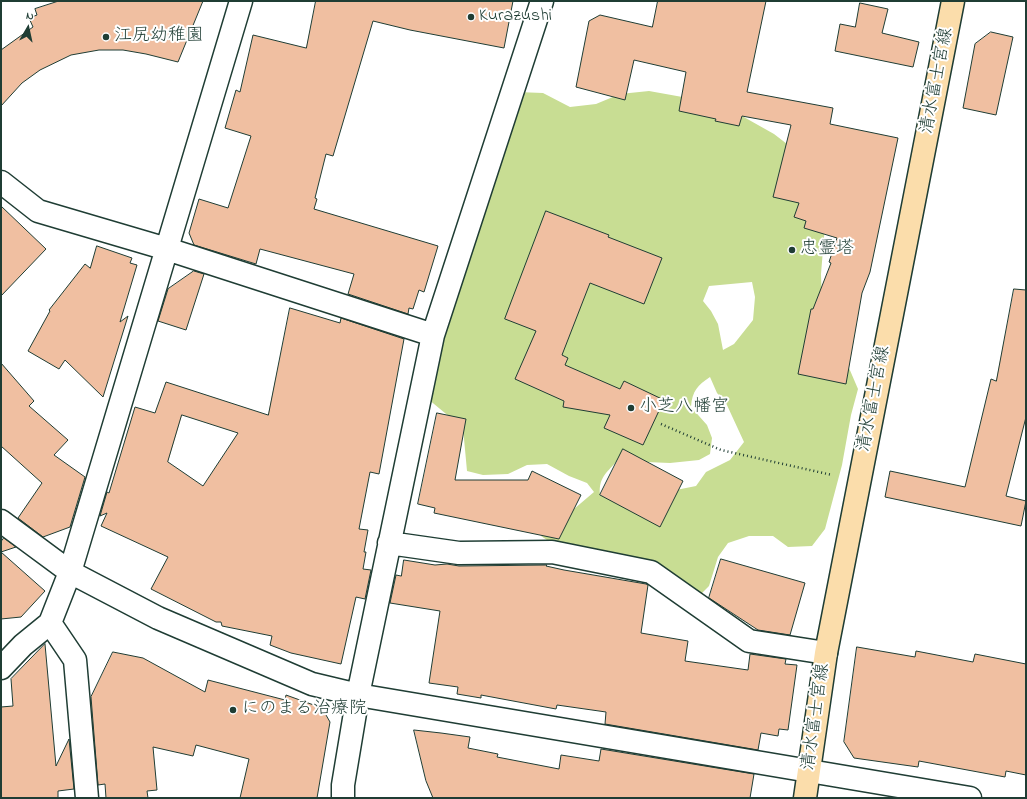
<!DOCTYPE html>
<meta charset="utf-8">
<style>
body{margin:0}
#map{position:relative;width:1027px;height:799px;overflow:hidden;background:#fff;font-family:"Indie Flower",sans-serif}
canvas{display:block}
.frame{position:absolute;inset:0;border:2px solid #1f3d34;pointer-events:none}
.north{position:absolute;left:8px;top:8px;width:40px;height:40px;-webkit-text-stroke:3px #fff;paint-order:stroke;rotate:9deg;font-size:11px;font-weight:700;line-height:16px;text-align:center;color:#1f3d34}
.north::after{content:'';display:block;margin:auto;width:14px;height:18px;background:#1f3d34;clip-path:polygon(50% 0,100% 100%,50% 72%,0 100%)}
</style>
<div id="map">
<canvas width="1027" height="799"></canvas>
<div class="frame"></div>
<div class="north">N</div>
</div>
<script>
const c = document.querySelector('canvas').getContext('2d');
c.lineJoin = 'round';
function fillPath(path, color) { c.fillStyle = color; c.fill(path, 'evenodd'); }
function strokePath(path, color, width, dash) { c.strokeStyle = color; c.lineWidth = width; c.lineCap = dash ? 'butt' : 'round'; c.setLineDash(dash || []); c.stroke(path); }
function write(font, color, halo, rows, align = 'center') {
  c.font = font + ' "Indie Flower","Klee One",sans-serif'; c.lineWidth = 4; c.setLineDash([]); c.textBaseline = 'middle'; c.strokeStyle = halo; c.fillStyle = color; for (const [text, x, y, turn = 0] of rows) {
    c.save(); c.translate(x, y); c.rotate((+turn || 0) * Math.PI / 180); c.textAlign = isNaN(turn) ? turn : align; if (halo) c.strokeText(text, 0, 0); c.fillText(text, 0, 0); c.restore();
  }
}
fillPath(new Path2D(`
 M 649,91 L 688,98 L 742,116 L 774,134 L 787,144 L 825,225 L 821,274 L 822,305 L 858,389 L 851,415 L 842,465 L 825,529 L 812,546 L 788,547 L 773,536 L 749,536 L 728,543 L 718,557 L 709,586 L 700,595 L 643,563 L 613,553 L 559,548 L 541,536 L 548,523 L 574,509 L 594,492 L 587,483 L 569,476 L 547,464 L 527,465 L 508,474 L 483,475 L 467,471 L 463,428 L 422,394 L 430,318 L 444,262 L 517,92 L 543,93 L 570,107 L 596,104 L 620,94 ZM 752,282 L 755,297 L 753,320 L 734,344 L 723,350 L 718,324 L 711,311 L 703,301 L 709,286 ZM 710,377 L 717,393 L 726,403 L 744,442 L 730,460 L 706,472 L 696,486 L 676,490 L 627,508 L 600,495 C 598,475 610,471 620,457 L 646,462 L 670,463 L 699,460 L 710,454 L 712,438 L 707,425 L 691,407 C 692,391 698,385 710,377 Z`), '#c8dd93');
const building = new Path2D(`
 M 59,1 L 203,1 L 178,62 L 146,54 L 123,50 L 99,50 L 71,55 L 40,70 L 22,83 L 1,106 L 1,50 L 33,27 L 29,18 L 37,15 L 35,9 Z
 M 316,1 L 513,1 L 504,48 L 410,30 L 373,21 L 333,156 L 326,154 L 315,198 L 317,199 L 314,209 L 438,246 L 424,292 L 419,290 L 413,309 L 409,308 L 408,314 L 348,294 L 354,274 L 260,249 L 256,264 L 194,245 L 189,233 L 199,199 L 228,208 L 251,136 L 225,128 L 236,90 L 240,92 L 253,35 L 306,48 Z
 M 658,1 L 766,1 L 747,92 L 833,108 L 830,124 L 898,138 L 870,272 L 862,293 L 846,384 L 798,374 L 811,309 L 813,309 L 831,263 L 829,262 L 837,238 L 804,228 L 806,221 L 794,217 L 799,203 L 773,197 L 791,125 L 742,116 L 739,126 L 715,121 L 716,119 L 679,111 L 686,72 L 634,60 L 625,100 L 576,87 L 589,21 L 600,15 L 652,27 Z
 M 860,3 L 888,9 L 882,33 L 919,42 L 913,67 L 835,51 L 840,24 L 855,27 Z
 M 991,32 L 1013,37 L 996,115 L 963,108 L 975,44 Z
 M 1,206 L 46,249 L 1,296 Z
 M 546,211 L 609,235 L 608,237 L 662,258 L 644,304 L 590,283 L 562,355 L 568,358 L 565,365 L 620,389 L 624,381 L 664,400 L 643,445 L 604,428 L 610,415 L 563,407 L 564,401 L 515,379 L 536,331 L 505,319 Z
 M 97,246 L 132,258 L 130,263 L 137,265 L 120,322 L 128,316 L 103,397 L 65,360 L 59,369 L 28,351 L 50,311 L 49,310 L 85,264 L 90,268 Z
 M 194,271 L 204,274 L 186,330 L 158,321 L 168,289 Z
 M 1014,289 L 1026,290 L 1026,417 L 1006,496 L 1026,501 L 1021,526 L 885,497 L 890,471 L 965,487 L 991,379 L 996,381 Z
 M 290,308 L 340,323 L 341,318 L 404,339 L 379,474 L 370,472 L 359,529 L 368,530 L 364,552 L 366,552 L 363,569 L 371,570 L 365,599 L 356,597 L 341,664 L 291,653 L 270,645 L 272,636 L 222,626 L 221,622 L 216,622 L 151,589 L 168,557 L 101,526 L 107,513 L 100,516 L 107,492 L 109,493 L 135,407 L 155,413 L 166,382 L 268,415 ZM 182,415 L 238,433 L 203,486 L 168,462 Z
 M 1,363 L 34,401 L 29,406 L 68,440 L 54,455 L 85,477 L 70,527 L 43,537 L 18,518 L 42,483 L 1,446 Z
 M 437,413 L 466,419 L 455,480 L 528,480 L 532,471 L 581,495 L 559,539 L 434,513 L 435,508 L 418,504 Z
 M 623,449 L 683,481 L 660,527 L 600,495 Z
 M 4,538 L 16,547 L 1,552 L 45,591 L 21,617 L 1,619 L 1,542 Z
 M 721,559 L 805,583 L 790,635 L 758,630 L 709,598 Z
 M 404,560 L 435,565 L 447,564 L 459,566 L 547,565 L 546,566 L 564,570 L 646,584 L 648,585 L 641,633 L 688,641 L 685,661 L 748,670 L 750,654 L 786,659 L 785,664 L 797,665 L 788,730 L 779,729 L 778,736 L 761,733 L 758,750 L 605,724 L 606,712 L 557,705 L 556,709 L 481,695 L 481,698 L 457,694 L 458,687 L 429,683 L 440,611 L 390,603 L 396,575 L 401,576 Z
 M 45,644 L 56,766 L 69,739 L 74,789 L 58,791 L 58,798 L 1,798 L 1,707 L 13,706 L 11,679 Z
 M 857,647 L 915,657 L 916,651 L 973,662 L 975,654 L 1026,664 L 1026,775 L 1006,771 L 1005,777 L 919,761 L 918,767 L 854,758 L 844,742 Z
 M 113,652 L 143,658 L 205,692 L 208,680 L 285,700 L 286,695 L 322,708 L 330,722 L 317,798 L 240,798 L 249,759 L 196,745 L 193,756 L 153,747 L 157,790 L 147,791 L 148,798 L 106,798 L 105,784 L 98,785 L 91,697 Z
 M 414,730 L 441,733 L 470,737 L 468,748 L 498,754 L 497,757 L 559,769 L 561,755 L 599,761 L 601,749 L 754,774 L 750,798 L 433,798 L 426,781 Z`);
fillPath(building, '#f0bfa1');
strokePath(building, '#1f3d34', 1);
const minor = new Path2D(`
 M 1,182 L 38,211 L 167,249 L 433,335
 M 1,521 L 70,572 L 158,618 L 312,684 L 358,695 L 970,798
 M 389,543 L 459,553 L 552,552 L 651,572 L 749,641 L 826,653
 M 50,623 L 75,660 L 87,798
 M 1,668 L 23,645 L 50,623 L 70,572 L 241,1
 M 343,798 L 343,785 L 358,695 L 433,335 L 542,1`);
const major = new Path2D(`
 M 805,798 L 826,653 L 953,1`);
strokePath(minor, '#1f3d34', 25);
strokePath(major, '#1f3d34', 25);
strokePath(new Path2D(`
 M 661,424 L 721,450 L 832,475`), '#1f3d34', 2.5, [1, 3]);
strokePath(minor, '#fff', 22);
strokePath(major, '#fbddab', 22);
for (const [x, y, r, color] of [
 [471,17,4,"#1f3d34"],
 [106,37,4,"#1f3d34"],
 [792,250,4,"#1f3d34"],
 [631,408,4,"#1f3d34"],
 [233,710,4,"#1f3d34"]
]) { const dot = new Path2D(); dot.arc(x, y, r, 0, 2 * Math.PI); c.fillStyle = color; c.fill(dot); strokePath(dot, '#fff', 1.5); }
write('18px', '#1f3d34', '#fff', [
 ["Kurazushi",479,17],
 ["江尻幼稚園",114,37],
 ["忠霊塔",800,250],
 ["小芝八幡宮",639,408],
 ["にのまる治療院",241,710]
], 'left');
write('18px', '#1f3d34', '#fff', [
 ["清水富士宮線",938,81,-79],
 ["清水富士宮線",875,399,-79],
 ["清水富士宮線",817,717,-82]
]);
</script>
